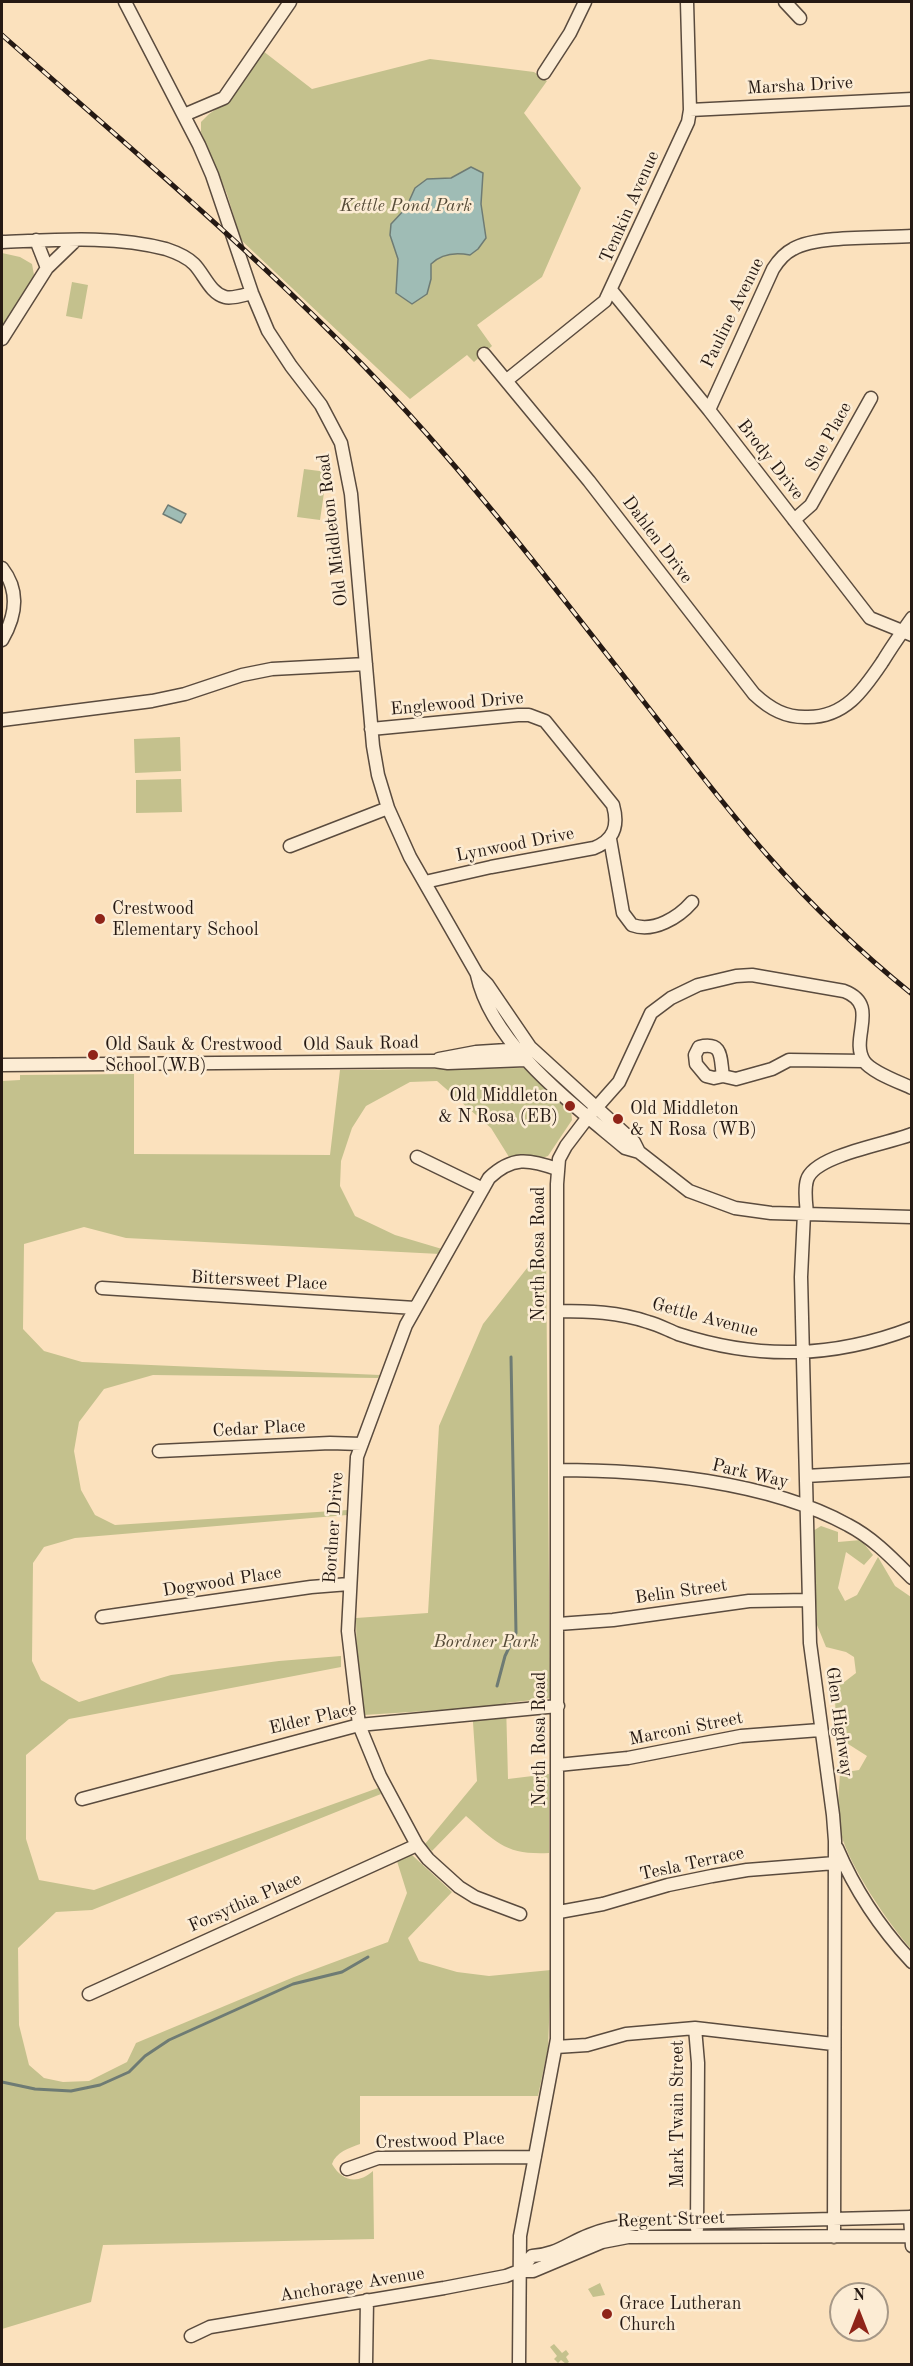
<!DOCTYPE html>
<style>
body{margin:0}
#map{position:relative;width:913px;height:2366px;overflow:hidden;background:#fbe1bd;font-family:"Old Standard TT",serif}
canvas{display:block}
.frame{position:absolute;inset:0;border:3px solid #251913;pointer-events:none}
.north{position:absolute;left:829px;top:2282px;width:60px;height:60px;box-sizing:border-box;background:#fcecd4;border:2px solid #a69887;border-radius:50%;rotate:0deg;font-size:16px;font-weight:700;line-height:24px;text-align:center;color:#251913}
.north::after{content:'';display:block;margin:auto;width:21px;height:27px;background:#8f2418;clip-path:polygon(50% 0,100% 100%,50% 72%,0 100%)}
</style>
<div id="map">
<canvas width="913" height="2366"></canvas>
<div class="frame"></div>
<div class="north">N</div>
</div>
<script>
const c = document.querySelector('canvas').getContext('2d');
c.lineJoin = 'round';
function fillPath(path, color) { c.fillStyle = color; c.fill(path, 'evenodd'); }
function strokePath(path, color, width, dash) { c.strokeStyle = color; c.lineWidth = width; c.lineCap = dash ? 'butt' : 'round'; c.setLineDash(dash || []); c.stroke(path); }
function write(font, color, halo, rows, align = 'center') {
  c.font = font + ' "Old Standard TT",serif'; c.lineWidth = 5; c.setLineDash([]); c.textBaseline = 'middle'; c.strokeStyle = halo; c.fillStyle = color; for (const [text, x, y, turn = 0] of rows) {
    c.save(); c.translate(x, y); c.rotate((+turn || 0) * Math.PI / 180); c.textAlign = isNaN(turn) ? turn : align; if (halo) c.strokeText(text, 0, 0); c.fillText(text, 0, 0); c.restore();
  }
}
fillPath(new Path2D(`
 M 263,51 L 312,89 L 430,59 L 534,72 L 547,81 L 524,113 L 581,188 L 542,277 L 477,325 L 492,346 L 474,362 L 467,355 L 410,399 L 241,240 L 227,194 L 201,132 L 201,122 L 209,114 L 227,102 Z
 M 2,253 L 20,257 L 32,264 L 34,275 L 2,332 Z
 M 72,282 L 88,285 L 82,319 L 66,316 Z
 M 304,469 L 327,472 L 320,520 L 297,517 Z
 M 180,737 L 181,771 L 135,773 L 134,739 Z
 M 181,779 L 182,812 L 136,813 L 136,780 Z
 M 524,1068 L 571,1110 L 572,1120 L 548,1156 L 542,1158 L 523,1154 L 509,1157 L 491,1128 L 437,1081 L 410,1082 L 366,1106 L 352,1128 L 341,1161 L 340,1186 L 355,1216 L 395,1235 L 442,1249 L 440,1254 L 126,1238 L 84,1227 L 24,1244 L 23,1329 L 44,1351 L 82,1362 L 380,1375 L 378,1378 L 153,1375 L 104,1389 L 79,1422 L 74,1451 L 81,1490 L 95,1515 L 115,1525 L 348,1510 L 347,1515 L 75,1538 L 44,1547 L 33,1563 L 32,1661 L 41,1680 L 79,1702 L 171,1675 L 279,1661 L 341,1656 L 341,1667 L 69,1719 L 26,1755 L 26,1839 L 39,1880 L 94,1890 L 378,1788 L 381,1794 L 92,1910 L 56,1912 L 18,1948 L 19,2025 L 29,2065 L 44,2078 L 63,2082 L 89,2081 L 127,2062 L 136,2043 L 294,1977 L 388,1942 L 407,1893 L 396,1858 L 412,1855 L 452,1892 L 408,1938 L 419,1961 L 457,1972 L 489,1976 L 551,1970 L 548,2048 L 538,2096 L 360,2096 L 360,2144 C 349,2148 336,2152 332,2164 C 342,2181 357,2185 373,2171 L 374,2239 L 103,2245 L 91,2302 L 2,2329 L 2,1081 L 20,1080 L 20,1075 L 134,1074 L 134,1154 L 330,1155 L 340,1070 Z
 M 546,1244 L 550,1698 L 506,1703 L 508,1779 L 549,1774 L 549,1853 C 506,1855 497,1843 466,1816 L 432,1851 L 425,1844 L 477,1781 L 472,1708 L 364,1715 L 357,1674 L 356,1618 L 428,1613 L 439,1426 L 483,1324 Z
 M 821,1526 L 838,1532 L 838,1542 L 861,1540 L 873,1555 L 864,1565 L 846,1552 L 838,1588 L 845,1601 L 857,1595 L 878,1557 L 895,1586 L 911,1597 L 911,1949 C 888,1923 850,1867 841,1834 C 836,1815 839,1792 840,1773 L 859,1770 L 867,1756 L 845,1742 L 836,1718 L 834,1683 L 843,1683 L 856,1673 L 854,1657 L 846,1652 L 826,1647 L 817,1625 L 813,1531 Z
 M 600,2283 L 605,2295 L 593,2297 L 588,2289 Z
 M 554,2344 L 562,2353 L 566,2350 L 569,2354 L 566,2357 L 569,2362 L 566,2364 L 561,2360 L 558,2363 L 554,2359 L 557,2356 L 550,2347 Z`), '#c4c18d');
const water = new Path2D(`
 M 471,167 L 483,173 L 481,204 L 486,238 L 478,249 L 470,255 C 455,252 442,253 431,264 L 431,279 L 427,294 L 412,304 L 396,293 L 398,259 L 390,235 L 391,224 L 406,208 L 415,188 L 427,179 L 451,178 Z
 M 168,505 L 186,514 L 181,523 L 163,514 Z`);
fillPath(water, '#9fbcb5');
strokePath(water, '#6e7b74', 1.5);
strokePath(new Path2D(`
 M 497,1686 L 505,1656 L 516,1633 L 511,1357
 M 2,2082 L 35,2089 L 71,2091 L 100,2085 L 129,2072 L 145,2056 L 169,2040 L 293,1984 L 342,1972 L 368,1957`), '#6e7b74', 3);
const minor = new Path2D(`
 M 125,2 L 199,145 L 212,175 L 252,293 L 268,331 L 291,366 L 321,405 L 341,443 L 351,494 L 373,746 L 378,775 L 388,808 L 410,857 L 477,974 L 487,984 L 530,1047 L 634,1142 L 639,1152
 M 785,2 L 800,18
 M 544,73 L 570,33 L 585,2
 M 690,110 L 912,99
 M 184,115 L 224,98 L 290,2
 M 36,240 L 47,268
 M 2,242 C 55,240 113,235 166,249 C 175,252 187,257 194,264 C 204,274 210,293 225,297 C 232,299 244,295 252,293
 M 611,290 L 709,410 L 870,618 L 912,635
 M 2,339 L 47,268 L 76,240
 M 484,354 L 589,481 L 754,694 C 770,709 786,718 808,717 C 846,717 864,689 883,661 C 892,646 902,632 912,618
 M 507,380 L 605,301 L 688,122 L 690,110 L 687,2
 M 709,410 L 773,269 C 778,261 785,253 793,249 C 816,235 883,238 912,236
 M 794,520 L 811,505 L 871,398
 M 2,568 C 20,591 16,616 2,640
 M 2,720 L 152,701 L 185,694 L 242,675 L 272,669 L 366,664
 M 371,729 L 518,715 L 529,715 L 545,721 L 613,805 C 619,826 614,840 594,848 L 491,867 L 425,882
 M 610,839 L 623,913 L 632,925 C 654,933 679,917 692,902
 M 290,846 L 388,808
 M 477,975 C 492,1045 573,1104 625,1148 L 639,1152 L 689,1191 L 735,1208 L 771,1213 L 912,1217
 M 439,1059 L 476,1052 L 523,1049
 M 2,1065 L 434,1061 L 448,1063 L 526,1060
 M 723,1076 C 720,1059 724,1041 699,1047 L 695,1055 L 696,1064 L 706,1076 L 714,1078 L 723,1076 L 736,1079 L 772,1069 L 789,1060 L 864,1061
 M 417,1157 L 483,1189
 M 804,1213 L 801,1277 L 810,1643 L 833,1815 L 835,1841 L 834,2237
 M 807,1213 C 806,1203 804,1190 807,1180 C 814,1155 888,1144 912,1134
 M 102,1288 L 415,1308
 M 558,1311 C 588,1311 619,1312 648,1322 C 659,1325 668,1330 678,1334 C 758,1360 834,1358 912,1328
 M 159,1451 L 330,1443 L 361,1444
 M 557,1470 C 648,1470 768,1481 848,1525 C 873,1538 892,1558 912,1578
 M 806,1476 L 912,1470
 M 102,1617 L 311,1587 L 349,1584
 M 558,1624 L 613,1620 L 749,1601 L 809,1600
 M 558,1765 L 628,1758 L 741,1736 L 820,1730
 M 82,1799 L 359,1725 L 558,1706
 M 837,1848 C 855,1890 881,1929 912,1962
 M 559,1912 L 603,1904 L 668,1885 L 712,1876 L 747,1870 L 835,1863
 M 520,1914 L 475,1897 L 459,1887 L 428,1859 L 417,1845 L 380,1776 L 359,1725 L 348,1631 L 357,1457 L 406,1325 L 489,1178 C 512,1156 529,1159 557,1169
 M 89,1994 L 417,1845
 M 695,2028 L 698,2063 L 697,2229
 M 556,2047 L 587,2045 L 626,2034 L 695,2028 L 833,2044
 M 347,2169 L 378,2158 L 535,2157
 M 910,2217 L 912,2246
 M 519,2271 L 532,2256 C 556,2255 568,2243 589,2235 C 604,2229 619,2226 635,2224 L 912,2217
 M 191,2336 L 210,2327 L 444,2288 L 506,2276 L 519,2271 L 533,2271 L 602,2242 L 628,2237 L 912,2236
 M 366,2364 L 367,2300
 M 519,2364 L 520,2236 L 557,2039 L 557,1184 L 559,1159 L 566,1146 L 588,1117 L 619,1082 L 651,1013 L 671,998 L 698,985 L 736,976 L 752,975 L 844,991 C 881,1005 849,1038 864,1061 C 871,1072 899,1082 912,1088`);
strokePath(minor, '#5a4b3e', 15);
strokePath(minor, '#fcecd4', 12);
const rail = new Path2D(`
 M 2,35 C 155,170 313,301 446,456 C 519,540 586,628 655,716 C 692,763 728,811 768,856 C 812,906 860,952 912,994`);
strokePath(rail, '#251913', 5);
strokePath(rail, '#fcecd4', 3, [9]);
for (const [x, y, r, color] of [
 [100,919,6,"#8f2418"],
 [93,1055,6,"#8f2418"],
 [570,1106,6,"#8f2418"],
 [618,1119,6,"#8f2418"],
 [607,2314,6,"#8f2418"]
]) { const dot = new Path2D(); dot.arc(x, y, r, 0, 2 * Math.PI); c.fillStyle = color; c.fill(dot); strokePath(dot, '#fcecd4', 2); }
write('18px', '#251913', '#fcecd4', [
 ["Marsha Drive",800,86,-3],
 ["Temkin Avenue",630,207,-66],
 ["Pauline Avenue",733,313,-64],
 ["Sue Place",829,437,-61],
 ["Brody Drive",770,460,52],
 ["Old Middleton Road",333,530,-97],
 ["Dahlen Drive",657,540,53],
 ["Englewood Drive",457,704,-5],
 ["Lynwood Drive",515,845,-11],
 ["Old Sauk Road",361,1044,-1],
 ["North Rosa Road",539,1254,-90],
 ["Bittersweet Place",259,1281,3],
 ["Gettle Avenue",705,1318,15],
 ["Cedar Place",259,1429,-3],
 ["Park Way",750,1474,13],
 ["Bordner Drive",334,1528,-86],
 ["Dogwood Place",222,1582,-9],
 ["Belin Street",681,1592,-8],
 ["Elder Place",313,1719,-13],
 ["Glen Highway",839,1722,82],
 ["Marconi Street",686,1729,-11],
 ["North Rosa Road",540,1739,-90],
 ["Tesla Terrace",692,1864,-12],
 ["Forsythia Place",245,1903,-24],
 ["Mark Twain Street",678,2114,-90],
 ["Crestwood Place",440,2141,-2],
 ["Regent Street",671,2220,-2],
 ["Anchorage Avenue",352,2285,-9]
]);
write('italic 18px', '#554b38', '#fcecd4', [
 ["Kettle Pond Park",406,206],
 ["Bordner Park",486,1642]
]);
write('18px', '#251913', '#fcecd4', [
 ["Crestwood",112,909],
 ["Elementary School",112,930],
 ["Old Sauk & Crestwood",105,1045],
 ["School (WB)",105,1066],
 ["Old Middleton",558,1096,"right"],
 ["& N Rosa (EB)",558,1117,"right"],
 ["Old Middleton",630,1109],
 ["& N Rosa (WB)",630,1130],
 ["Grace Lutheran",619,2304],
 ["Church",619,2325]
], 'left');
</script>
